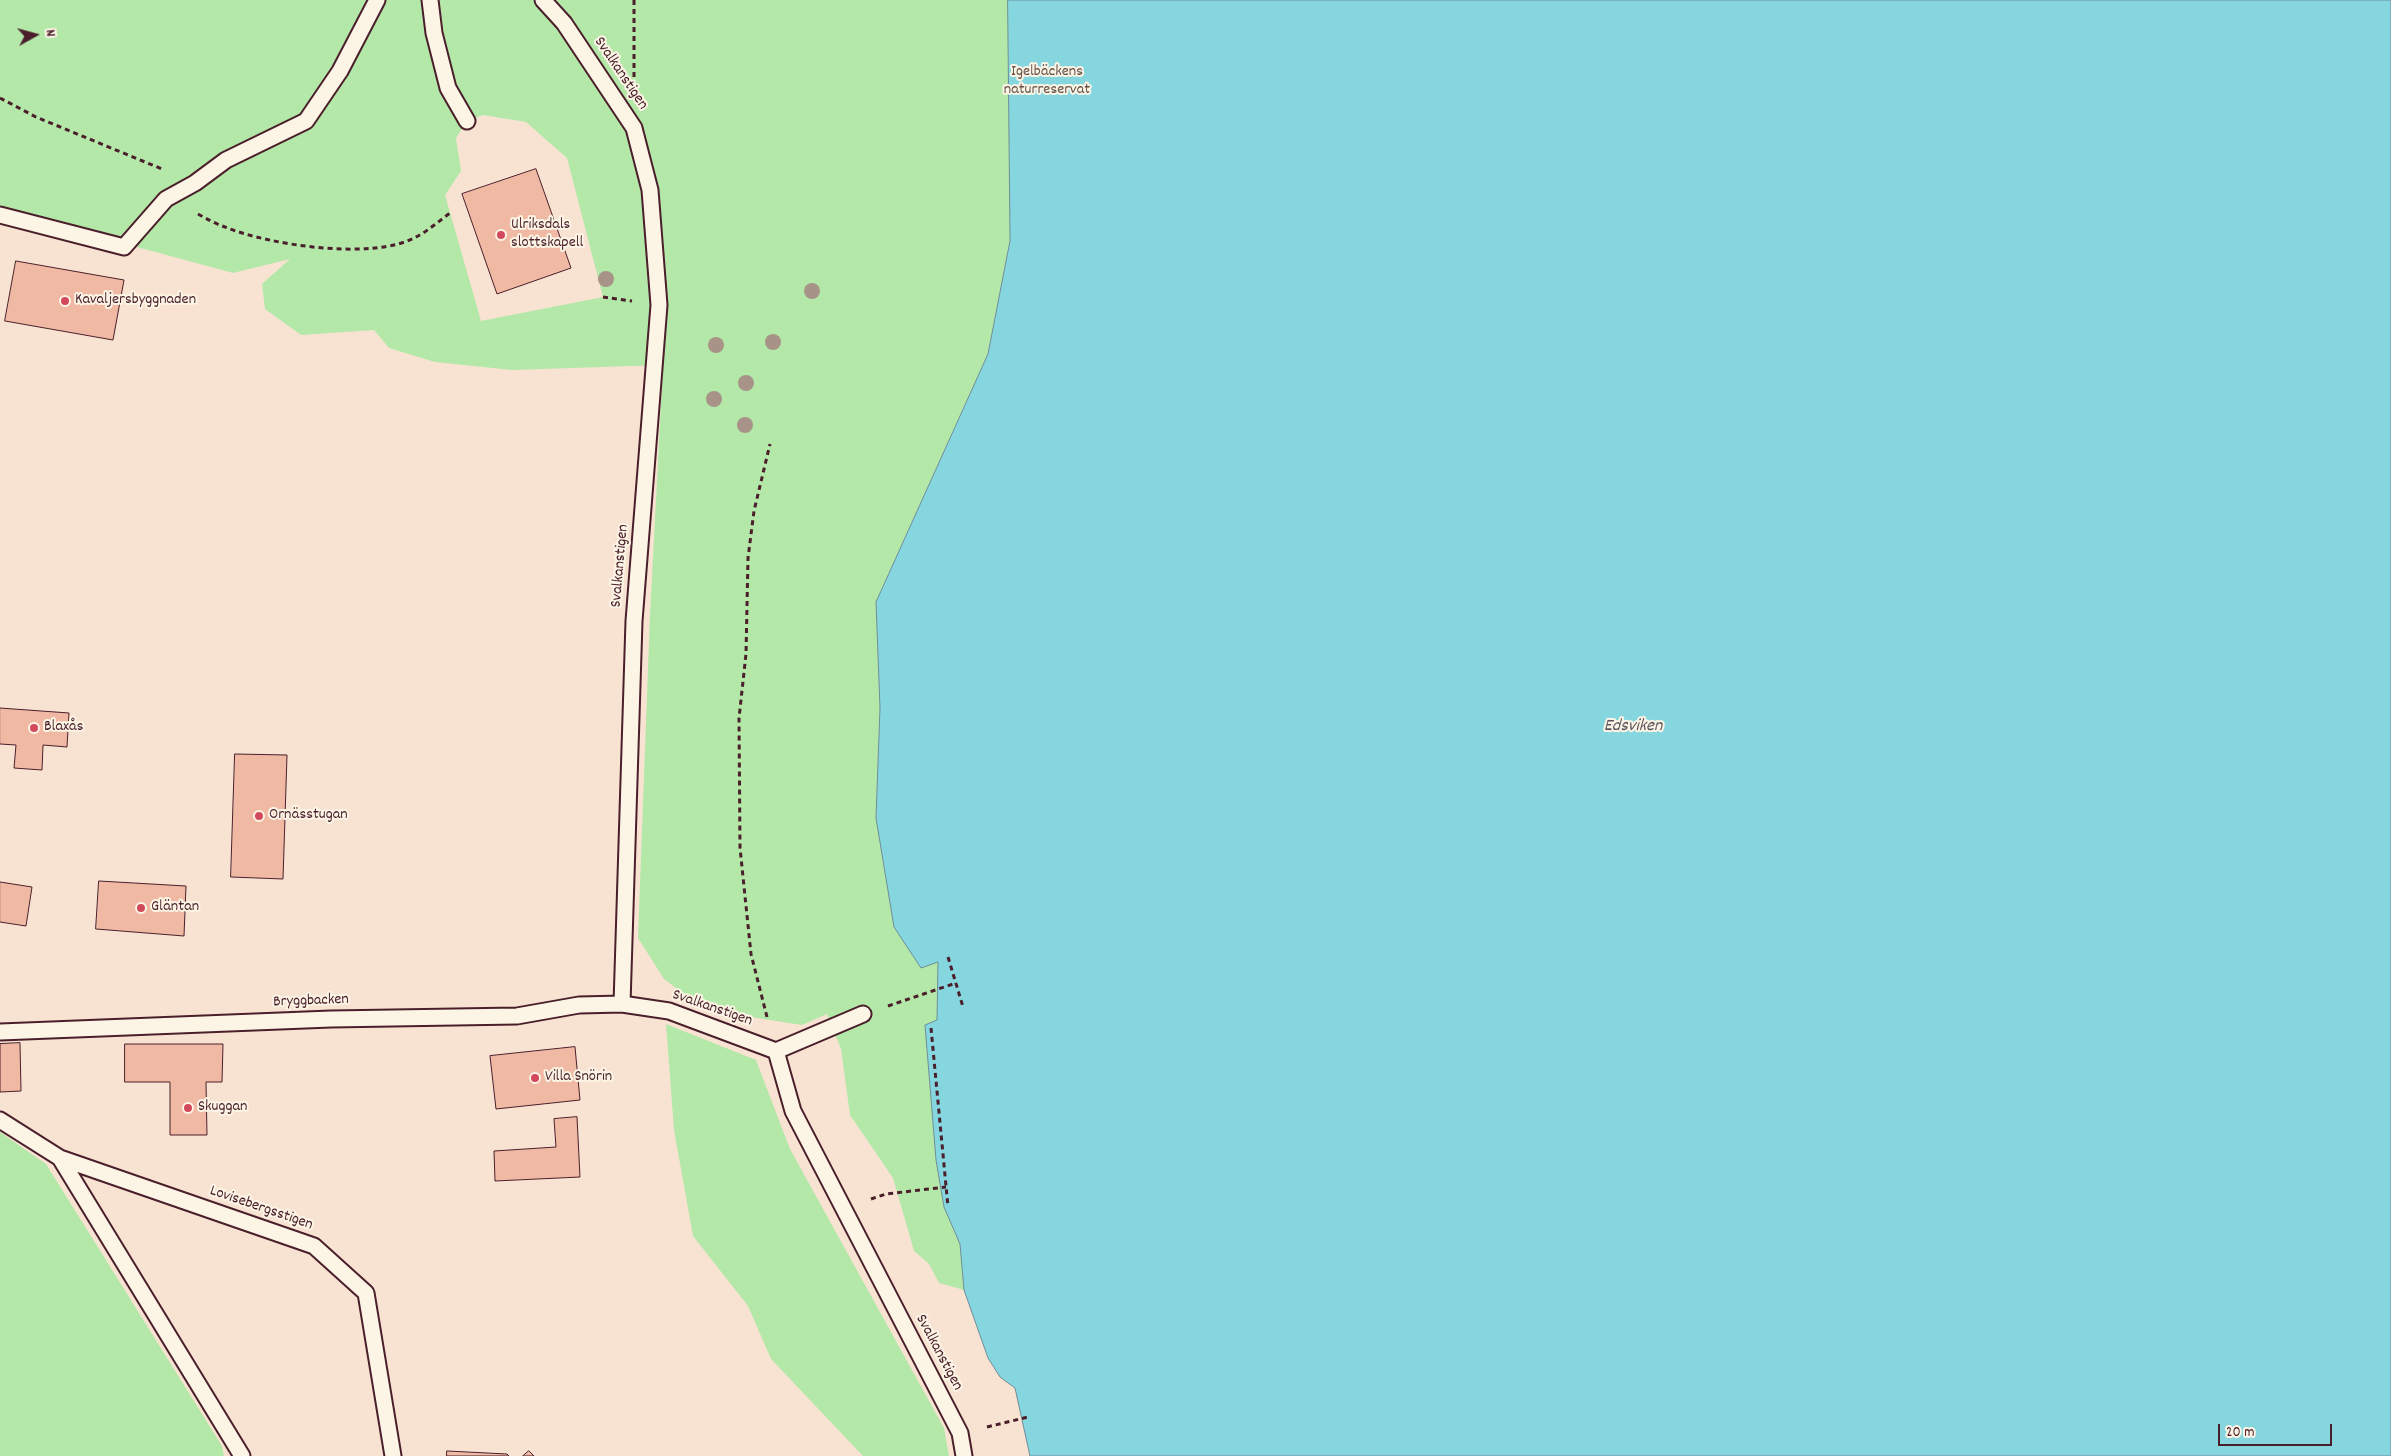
<!DOCTYPE html>
<meta charset="utf-8">
<style>
body{margin:0}
#map{position:relative;width:2391px;height:1456px;overflow:hidden;background:#f8e3d2;font-family:Dekko,sans-serif}
canvas{display:block}
.north{position:absolute;left:10px;top:10px;width:50px;height:50px;-webkit-text-stroke:4px #fcf5e5;paint-order:stroke;rotate:83deg;font-size:14px;font-weight:700;line-height:20px;text-align:center;color:#4a1f2b}
.north::after{content:'';display:block;margin:auto;width:18px;height:22px;background:#4a1f2b;clip-path:polygon(50% 0,100% 100%,50% 72%,0 100%)}
.scale{position:absolute;left:2218px;top:1424px;width:114px;height:22px;box-sizing:border-box;border:2px solid #4a1f2b;border-top:0;padding-left:6px;font-size:15px;line-height:18px;white-space:nowrap;color:#4a1f2b;-webkit-text-stroke:4px #fcf5e5;paint-order:stroke}
</style>
<div id="map">
<canvas width="2391" height="1456"></canvas>
<div class="north">N</div>
<div class="scale">20 m</div>
</div>
<script>
const c = document.querySelector('canvas').getContext('2d');
c.lineJoin = 'round';
function fillPath(path, color) { c.fillStyle = color; c.fill(path, 'evenodd'); }
function strokePath(path, color, width, dash) { c.strokeStyle = color; c.lineWidth = width; c.lineCap = dash ? 'butt' : 'round'; c.setLineDash(dash || []); c.stroke(path); }
function write(font, color, halo, rows, align = 'center') {
  c.font = font + ' Dekko,sans-serif'; c.lineWidth = 4; c.setLineDash([]); c.textBaseline = 'middle'; c.strokeStyle = halo; c.fillStyle = color; for (const [text, x, y, turn = 0] of rows) {
    c.save(); c.translate(x, y); c.rotate((+turn || 0) * Math.PI / 180); c.textAlign = isNaN(turn) ? turn : align; if (halo) c.strokeText(text, 0, 0); c.fillText(text, 0, 0); c.restore();
  }
}
fillPath(new Path2D(`
 M 0,0 L 1275,0 L 1010,217 L 1010,241 L 988,354 L 876,602 L 880,708 L 876,818 L 894,927 L 938,961 L 937,1020 L 925,1025 L 936,1160 L 944,1207 L 960,1244 L 964,1290 L 939,1283 L 929,1264 L 914,1251 L 893,1178 L 850,1115 L 841,1049 L 827,1014 L 802,1025 L 705,1010 L 664,979 L 638,938 L 650,615 L 663,365 L 512,370 L 435,362 L 389,348 L 374,330 L 301,335 L 265,309 L 262,284 L 290,259 L 233,273 L 0,210 ZM 483,115 L 526,122 L 567,158 L 603,297 L 481,321 L 445,195 L 461,171 L 456,138 L 467,121 Z
 M 666,1024 L 756,1060 L 790,1149 L 944,1428 L 949,1456 L 863,1456 L 771,1359 L 748,1306 L 693,1236 L 674,1130 Z
 M 0,1132 L 46,1164 L 222,1446 L 224,1456 L 0,1456 Z`), '#b4e8a9');
const water = new Path2D(`
 M 1008,0 L 2391,0 L 2391,1456 L 1030,1456 L 1015,1388 L 1000,1377 L 988,1358 L 964,1290 L 960,1244 L 944,1207 L 936,1160 L 925,1025 L 937,1020 L 938,962 L 921,968 L 894,927 L 876,818 L 880,708 L 876,602 L 988,354 L 1010,241 Z`);
fillPath(water, '#86d6e0');
strokePath(water, '#6e8d98', 1);
const building = new Path2D(`
 M 536,169 L 571,268 L 497,294 L 462,194 Z
 M 16,261 L 124,280 L 113,340 L 5,321 Z
 M 0,708 L 69,713 L 67,747 L 43,745 L 42,770 L 14,768 L 16,745 L 0,744 Z
 M 235,754 L 287,755 L 283,879 L 231,877 Z
 M 99,881 L 186,886 L 184,936 L 96,929 Z
 M 0,882 L 32,887 L 26,926 L 0,922 Z
 M 20,1043 L 21,1091 L 0,1092 L 0,1044 Z
 M 125,1044 L 223,1044 L 222,1082 L 206,1082 L 207,1135 L 170,1135 L 170,1082 L 125,1082 Z
 M 575,1047 L 580,1100 L 496,1109 L 490,1056 Z
 M 577,1117 L 580,1177 L 495,1181 L 494,1151 L 556,1147 L 554,1119 Z
 M 447,1451 L 507,1454 L 509,1456 L 447,1456 Z
 M 529,1451 L 534,1456 L 523,1456 Z`);
fillPath(building, '#efb9a4');
strokePath(building, '#4a1f2b', 1);
const lane = new Path2D(`
 M 430,0 L 434,33 L 448,88 L 467,121
 M 543,0 L 564,23 L 634,128 L 650,190 L 659,305 L 634,621 L 622,1004
 M 0,215 L 124,247 L 166,199 L 195,183 L 226,160 L 306,121 L 340,71 L 377,0
 M 0,1032 L 331,1019 L 517,1016 L 579,1005 L 622,1004 L 669,1011 L 776,1051 L 863,1014
 M 776,1051 L 793,1111 L 960,1433 L 964,1456
 M 0,1120 L 60,1158 L 242,1456
 M 60,1158 L 314,1246 L 366,1293 L 393,1456`);
strokePath(lane, '#4a1f2b', 19);
strokePath(new Path2D(`
 M 634,77 L 634,0
 M 0,98 L 36,117 L 162,169
 M 198,214 C 207,219 216,224 225,227 C 269,245 373,261 416,237 C 428,231 439,221 450,213
 M 603,297 L 632,301
 M 948,957 L 963,1007
 M 888,1006 L 956,983
 M 767,1017 L 751,954 L 740,848 L 739,718 L 746,654 L 748,558 L 754,511 L 770,444
 M 931,1028 L 948,1207
 M 871,1199 L 886,1194 L 946,1187
 M 987,1427 L 1028,1417`), '#4a1f2b', 3, [5, 4]);
strokePath(lane, '#fcf5e5', 15);
c.fillStyle = '#a79387';
for (const [x, y] of [
 [606,279],
 [812,291],
 [773,342],
 [716,345],
 [746,383],
 [714,399],
 [745,425]
]) { c.beginPath(); c.arc(x, y, 8, 0, 2 * Math.PI); c.fill(); }
for (const [x, y, r, color] of [
 [501,235,5,"#d1495b"],
 [65,301,5,"#d1495b"],
 [34,728,5,"#d1495b"],
 [259,816,5,"#d1495b"],
 [141,908,5,"#d1495b"],
 [535,1078,5,"#d1495b"],
 [188,1108,5,"#d1495b"]
]) { const dot = new Path2D(); dot.arc(x, y, r, 0, 2 * Math.PI); c.fillStyle = color; c.fill(dot); strokePath(dot, '#fcf5e5', 2); }
write('16px', '#64514a', '#fcf5e5', [
 ["Igelbäckens",1047,73],
 ["naturreservat",1047,91]
]);
write('16px', '#4a1f2b', '#fcf5e5', [
 ["Svalkanstigen",620,74,56],
 ["Svalkanstigen",621,566,-85],
 ["Bryggbacken",311,1002,-2],
 ["Svalkanstigen",712,1009,19],
 ["Lovisebergsstigen",261,1209,19],
 ["Svalkanstigen",938,1353,62]
]);
write('16px', '#4a1f2b', '#fcf5e5', [
 ["Ulriksdals",511,226],
 ["slottskapell",511,244],
 ["Kavaljersbyggnaden",75,301],
 ["Blaxås",44,728],
 ["Ornässtugan",269,816],
 ["Gläntan",151,908],
 ["Villa Snörin",545,1078],
 ["Skuggan",198,1108]
], 'left');
write('italic 18px', '#5c5661', '#fcf5e5', [
 ["Edsviken",1633,728]
]);
</script>
